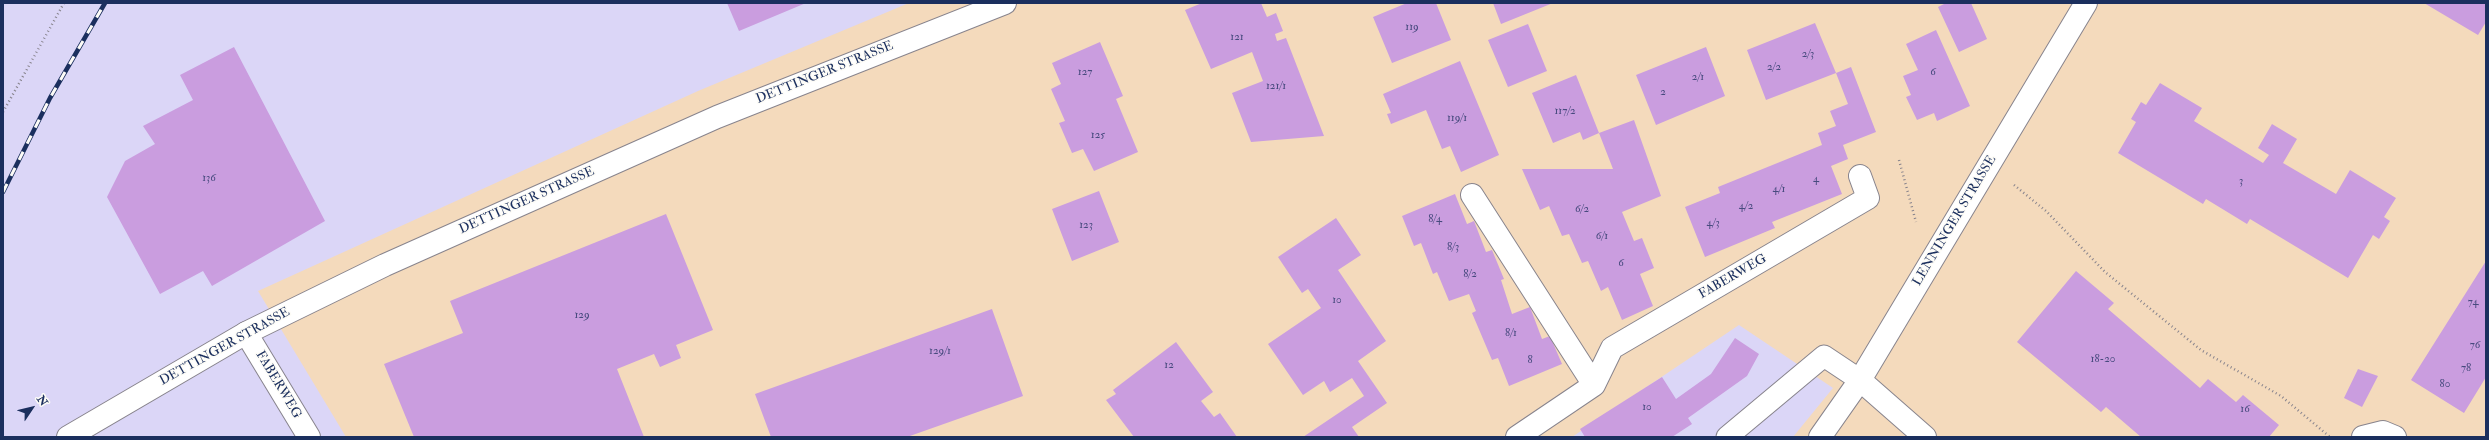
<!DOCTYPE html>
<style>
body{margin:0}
#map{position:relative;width:2489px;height:440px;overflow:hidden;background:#f4dabc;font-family:"IM FELL Double Pica",serif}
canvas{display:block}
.frame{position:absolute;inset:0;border:4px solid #1b2f5e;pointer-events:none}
.north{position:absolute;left:12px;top:388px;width:40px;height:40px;-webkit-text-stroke:3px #fdfcf7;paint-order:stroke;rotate:55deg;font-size:11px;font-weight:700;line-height:16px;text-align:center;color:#1b2f5e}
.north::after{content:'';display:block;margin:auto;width:14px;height:18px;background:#1b2f5e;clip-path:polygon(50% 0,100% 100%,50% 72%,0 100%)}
</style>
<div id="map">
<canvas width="2489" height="440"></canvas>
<div class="frame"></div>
<div class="north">N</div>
</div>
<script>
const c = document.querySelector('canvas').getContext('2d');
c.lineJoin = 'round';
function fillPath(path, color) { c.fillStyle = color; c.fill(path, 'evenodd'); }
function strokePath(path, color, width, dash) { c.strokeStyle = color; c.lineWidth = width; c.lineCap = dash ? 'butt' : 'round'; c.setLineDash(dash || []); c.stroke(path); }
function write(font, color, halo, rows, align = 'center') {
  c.font = font + ' "IM FELL Double Pica",serif'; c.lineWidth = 3; c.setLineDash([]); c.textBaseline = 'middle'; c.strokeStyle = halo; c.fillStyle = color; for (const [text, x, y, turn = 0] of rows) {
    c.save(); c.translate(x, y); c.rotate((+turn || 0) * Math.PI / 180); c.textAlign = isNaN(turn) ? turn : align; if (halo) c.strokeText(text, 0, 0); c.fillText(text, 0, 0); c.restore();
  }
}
fillPath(new Path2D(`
 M 3,3 L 909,3 L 698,91 L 258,291 L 346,437 L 3,437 Z
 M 1739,325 L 1833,388 L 1793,437 L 1572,437 Z`), '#dbd6f7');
fillPath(new Path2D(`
 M 727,3 L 806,3 L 739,31 Z
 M 1202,3 L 1261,3 L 1267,17 L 1276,13 L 1283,31 L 1275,34 L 1277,41 L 1286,38 L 1324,136 L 1251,142 L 1232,93 L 1263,81 L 1252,52 L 1211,69 L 1185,10 Z
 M 1407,3 L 1436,3 L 1451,40 L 1392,63 L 1373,17 Z
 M 1493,3 L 1553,3 L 1501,24 Z
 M 1946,3 L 1971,3 L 1987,39 L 1959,52 L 1938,7 Z
 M 2424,3 L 2486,3 L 2486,22 L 2478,35 Z
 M 1815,23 L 1836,73 L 1766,100 L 1747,50 Z
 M 1528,24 L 1547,71 L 1508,87 L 1488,40 Z
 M 1936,30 L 1970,106 L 1937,121 L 1934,113 L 1917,120 L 1906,97 L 1911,95 L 1903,76 L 1918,70 L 1906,44 Z
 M 1100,42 L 1123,96 L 1116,99 L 1138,152 L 1094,171 L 1083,149 L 1072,153 L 1059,123 L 1065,121 L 1051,89 L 1061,84 L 1052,63 Z
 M 234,47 L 325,221 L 212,286 L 203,271 L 160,294 L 107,197 L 125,161 L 155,144 L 143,126 L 193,100 L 180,75 Z
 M 1706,47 L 1725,96 L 1656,125 L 1636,75 Z
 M 1460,61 L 1499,155 L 1461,172 L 1450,146 L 1442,149 L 1426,110 L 1391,124 L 1387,114 L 1391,113 L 1383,94 Z
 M 1851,67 L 1876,132 L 1843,145 L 1848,159 L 1831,166 L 1842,194 L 1772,222 L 1775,228 L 1705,257 L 1685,207 L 1720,193 L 1718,187 L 1822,145 L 1818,133 L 1836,126 L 1830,111 L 1848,104 L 1836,73 Z
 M 1576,75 L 1599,133 L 1583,140 L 1580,132 L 1553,143 L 1532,93 Z
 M 2160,83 L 2202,108 L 2194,121 L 2263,163 L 2269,155 L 2258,148 L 2272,124 L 2297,139 L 2283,163 L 2336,194 L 2350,170 L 2396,198 L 2384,217 L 2390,221 L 2379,239 L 2373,235 L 2348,278 L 2250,219 L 2247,224 L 2206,199 L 2203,204 L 2118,153 L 2136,122 L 2131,119 L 2141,102 L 2146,105 Z
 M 1634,120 L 1661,196 L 1622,212 L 1634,241 L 1642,238 L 1654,268 L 1640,274 L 1653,306 L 1622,320 L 1608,287 L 1601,291 L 1588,261 L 1582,263 L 1569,234 L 1562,236 L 1549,206 L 1540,210 L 1522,169 L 1613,169 L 1599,133 Z
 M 1099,191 L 1119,242 L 1072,261 L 1052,209 Z
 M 1455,194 L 1467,224 L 1474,221 L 1486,252 L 1492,250 L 1504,279 L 1501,280 L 1512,314 L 1530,307 L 1542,339 L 1550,336 L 1562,364 L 1509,386 L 1498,358 L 1492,360 L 1472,313 L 1476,311 L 1469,294 L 1449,301 L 1437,272 L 1433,274 L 1421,243 L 1414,246 L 1402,216 Z
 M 666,214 L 713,330 L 676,345 L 681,358 L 660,367 L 654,354 L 617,369 L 644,437 L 414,437 L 384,364 L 463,333 L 450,301 Z
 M 1336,218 L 1361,255 L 1338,270 L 1386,341 L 1358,361 L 1387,403 L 1352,427 L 1359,437 L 1303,437 L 1364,396 L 1352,378 L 1330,392 L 1324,381 L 1303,395 L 1268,344 L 1321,308 L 1308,289 L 1302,293 L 1278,257 Z
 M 2486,261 L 2486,377 L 2464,413 L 2411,380 Z
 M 2076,271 L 2114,303 L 2108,309 L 2200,388 L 2208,379 L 2236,402 L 2243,395 L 2279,425 L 2269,437 L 2141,437 L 2106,407 L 2101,412 L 2017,342 Z
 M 992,309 L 1023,396 L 907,437 L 771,437 L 755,394 Z
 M 1735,338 L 1759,354 L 1747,376 L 1688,418 L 1692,424 L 1672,437 L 1585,437 L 1580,429 L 1662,377 L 1676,399 L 1711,374 Z
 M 1176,342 L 1213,392 L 1201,401 L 1214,417 L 1220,413 L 1237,437 L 1134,437 L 1106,400 L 1116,394 L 1113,390 Z
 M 2358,369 L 2378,376 L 2362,407 L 2344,398 Z`), '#ca9ddf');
const service = new Path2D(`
 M 1727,437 L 1824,356 L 1860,380`);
const minor = new Path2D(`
 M 1472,195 L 1594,385
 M 246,333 L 309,437
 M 1517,437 L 1594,385 L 1612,348 L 1868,198 L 1860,176
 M 2363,437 L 2383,432 L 2395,437`);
const tertiary = new Path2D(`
 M 68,437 L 246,333 L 385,265 L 717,117 L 1005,3`);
const secondary = new Path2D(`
 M 1860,380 L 1925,437
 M 1820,437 L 1860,380 L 2086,3`);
strokePath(service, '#88848d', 23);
strokePath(minor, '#88848d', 24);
strokePath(tertiary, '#88848d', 24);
strokePath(secondary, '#88848d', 24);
strokePath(new Path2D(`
 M 3,112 L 64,3
 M 1899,160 L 1916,222
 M 2014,185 L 2046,211 L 2105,272 L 2201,350 L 2281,396 L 2330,437`), '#88848d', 2.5, [1, 3]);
strokePath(service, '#fff', 21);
strokePath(minor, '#fff', 22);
strokePath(tertiary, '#fff', 22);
strokePath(secondary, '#fff', 22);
const rail = new Path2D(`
 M 3,192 L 50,98 L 105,3`);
strokePath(rail, '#1b2f5e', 4.5);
strokePath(rail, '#fdfcf7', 3, [9]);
write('11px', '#474a7e', null, [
 ["119",1412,28],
 ["121",1237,38],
 ["2/3",1808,55],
 ["2/2",1774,68],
 ["127",1085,73],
 ["6",1933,73],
 ["2/1",1698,78],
 ["121/1",1276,87],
 ["2",1663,93],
 ["117/2",1565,112],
 ["119/1",1457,119],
 ["125",1098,136],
 ["136",209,179],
 ["4",1816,180],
 ["3",2241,182],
 ["4/1",1779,190],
 ["4/2",1746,207],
 ["6/2",1582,210],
 ["8/4",1435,220],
 ["4/3",1713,224],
 ["123",1086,226],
 ["6/1",1602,237],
 ["8/3",1453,248],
 ["6",1621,264],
 ["8/2",1470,275],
 ["10",1337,301],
 ["74",2473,303],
 ["129",582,316],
 ["8/1",1511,334],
 ["76",2475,346],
 ["129/1",940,352],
 ["18-20",2103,360],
 ["8",1530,361],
 ["12",1169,366],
 ["78",2466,369],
 ["80",2445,385],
 ["10",1647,408],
 ["16",2245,410]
]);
write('13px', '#1b2f5e', '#fdfcf7', [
 ["DETTINGER STRASSE",825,73,-22],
 ["DETTINGER STRASSE",527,201,-24],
 ["LENNINGER STRASSE",1955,221,-59],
 ["FABERWEG",1733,277,-30],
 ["DETTINGER STRASSE",225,347,-29],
 ["FABERWEG",278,385,59]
]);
</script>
